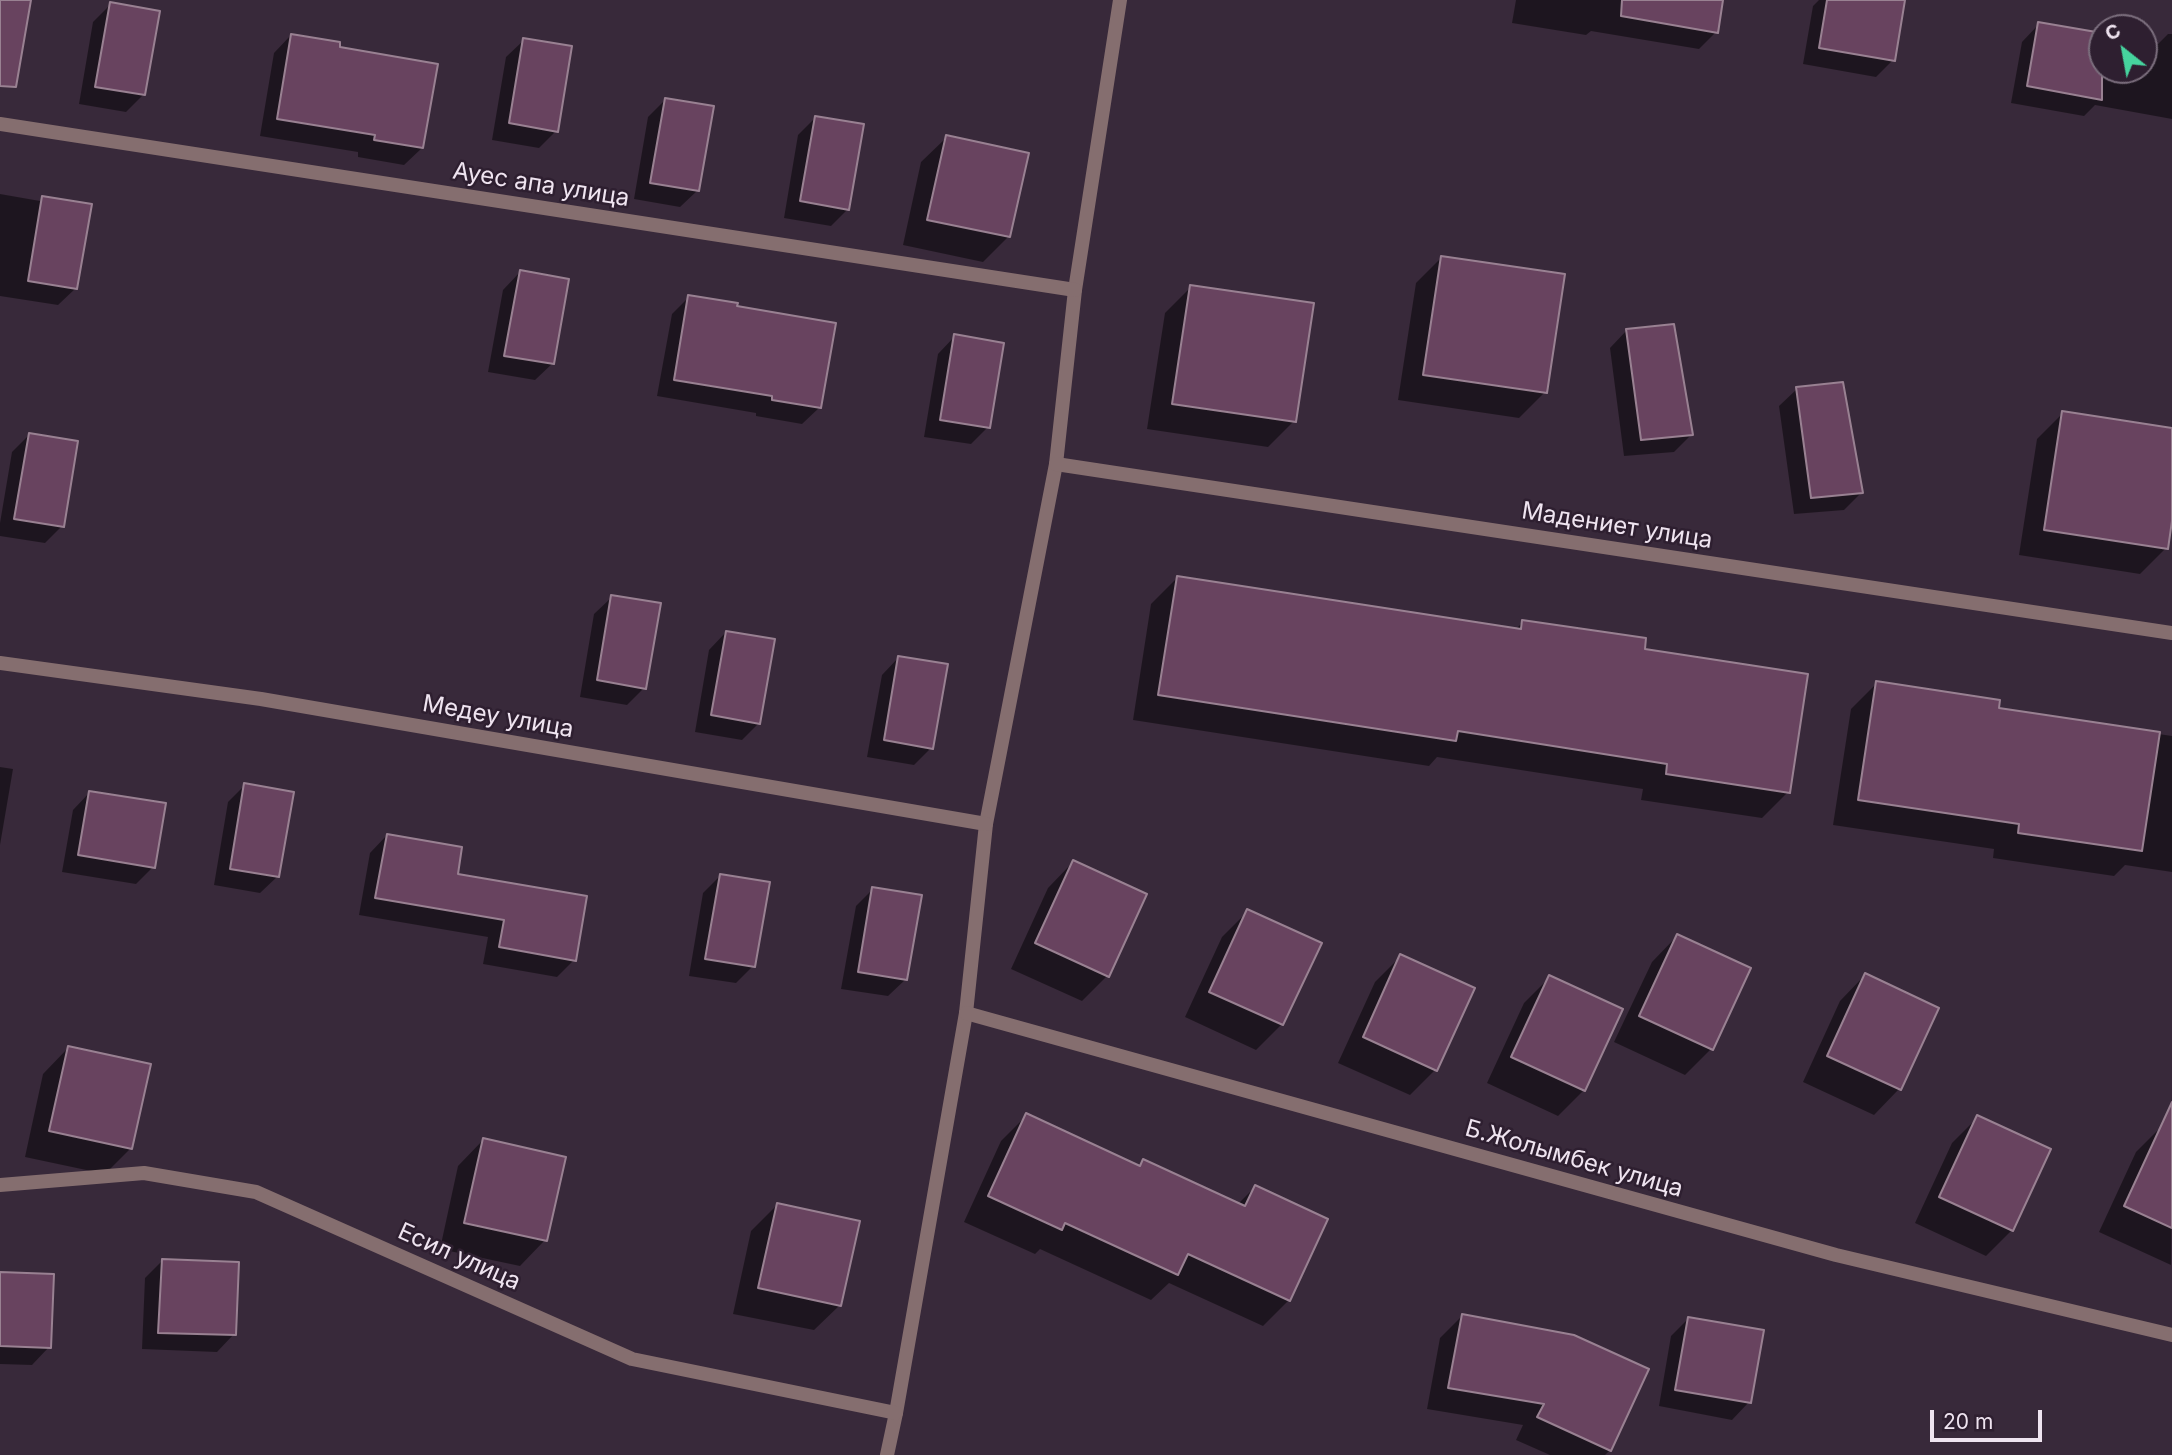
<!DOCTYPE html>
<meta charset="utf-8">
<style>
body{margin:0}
#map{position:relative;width:2172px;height:1455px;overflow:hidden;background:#38293a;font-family:Inter,sans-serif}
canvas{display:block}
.north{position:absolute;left:2088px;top:14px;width:70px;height:70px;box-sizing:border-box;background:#2e1f30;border:2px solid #7b6e7d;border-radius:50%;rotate:329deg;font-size:19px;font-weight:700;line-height:28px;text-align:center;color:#efe4f0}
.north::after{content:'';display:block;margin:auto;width:24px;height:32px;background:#46d49e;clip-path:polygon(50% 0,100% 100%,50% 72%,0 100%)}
.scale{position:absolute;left:1930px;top:1410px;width:112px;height:32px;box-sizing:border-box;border:4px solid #efe4f0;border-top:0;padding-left:9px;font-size:21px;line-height:24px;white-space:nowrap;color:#efe4f0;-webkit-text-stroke:5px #2e1f30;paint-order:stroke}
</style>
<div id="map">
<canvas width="2172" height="1455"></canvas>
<div class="north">С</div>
<div class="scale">20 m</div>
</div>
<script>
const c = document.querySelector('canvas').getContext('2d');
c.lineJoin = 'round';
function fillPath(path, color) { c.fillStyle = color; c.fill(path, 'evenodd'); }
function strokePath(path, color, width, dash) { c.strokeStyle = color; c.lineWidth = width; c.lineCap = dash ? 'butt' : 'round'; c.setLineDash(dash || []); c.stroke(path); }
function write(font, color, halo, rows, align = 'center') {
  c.font = font + ' Inter,sans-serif'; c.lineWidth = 5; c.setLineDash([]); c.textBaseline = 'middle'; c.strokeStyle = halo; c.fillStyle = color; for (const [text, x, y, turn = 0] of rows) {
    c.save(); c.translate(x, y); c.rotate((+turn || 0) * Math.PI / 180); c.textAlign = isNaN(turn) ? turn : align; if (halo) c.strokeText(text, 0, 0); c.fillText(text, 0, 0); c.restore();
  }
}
fillPath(new Path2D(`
 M 1516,0 L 1722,0 L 1716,32 L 1699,49 L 1591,31 L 1586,35 L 1512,23 Z
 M 1819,0 L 1895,0 L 1893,60 L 1876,77 L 1803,64 L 1813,6 Z
 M 111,4 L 143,95 L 126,112 L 79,104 L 93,22 Z
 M 2039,24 L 2102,35 L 2102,70 L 2144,70 L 2144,42 L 2158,44 L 2168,34 L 2172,34 L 2172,119 L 2095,105 L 2084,116 L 2011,103 L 2022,42 Z
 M 291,35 L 338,48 L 422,148 L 404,165 L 358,157 L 358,152 L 260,136 L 274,53 Z
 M 524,40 L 556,131 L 539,148 L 492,140 L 506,57 Z
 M 665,100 L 698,190 L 680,207 L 634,199 L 648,117 Z
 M 815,118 L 848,209 L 831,226 L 784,218 L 798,135 Z
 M 947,137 L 1009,236 L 983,262 L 903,245 L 921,162 Z
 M 0,194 L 40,201 L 43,198 L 76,288 L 58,305 L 0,296 Z
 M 1442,257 L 1545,392 L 1519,418 L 1398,400 L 1416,283 Z
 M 520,272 L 553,363 L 535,380 L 488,372 L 503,290 Z
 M 1191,287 L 1294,421 L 1268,447 L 1147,429 L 1165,313 Z
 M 689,297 L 735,307 L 820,407 L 802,424 L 756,416 L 756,413 L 657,396 L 672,314 Z
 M 1627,330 L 1691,435 L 1674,452 L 1624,456 L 1610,348 Z
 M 955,336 L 988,427 L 971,444 L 924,437 L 938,354 Z
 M 1797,389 L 1861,493 L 1844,510 L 1794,514 L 1779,406 Z
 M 2063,413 L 2172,430 L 2172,510 L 2166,548 L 2140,574 L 2019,555 L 2037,439 Z
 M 29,435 L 62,526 L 45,543 L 0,536 L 0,523 L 12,452 Z
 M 1177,578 L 1515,630 L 1523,622 L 1643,651 L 1788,792 L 1762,818 L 1641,800 L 1643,789 L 1437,757 L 1429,766 L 1133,720 L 1151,604 Z
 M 612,597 L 644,688 L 627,705 L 580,697 L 594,614 Z
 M 726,632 L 759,723 L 742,740 L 695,732 L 709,650 Z
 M 899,657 L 931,748 L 914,765 L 867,757 L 882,675 Z
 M 1877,683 L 1997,710 L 2172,736 L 2172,872 L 2125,865 L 2114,876 L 1993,858 L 1994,849 L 1833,825 L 1851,709 Z
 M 0,767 L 13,769 L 0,845 Z
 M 245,785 L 278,876 L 260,893 L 214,885 L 228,802 Z
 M 90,792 L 153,867 L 136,884 L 62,872 L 73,810 Z
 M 387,835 L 456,875 L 574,960 L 557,977 L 483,964 L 488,937 L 359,915 L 370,853 Z
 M 1073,862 L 1107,976 L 1082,1001 L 1011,969 L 1048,888 Z
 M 720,876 L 753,966 L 736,983 L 689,976 L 703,893 Z
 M 873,889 L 906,979 L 888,996 L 841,989 L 856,906 Z
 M 1248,911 L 1282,1024 L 1256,1050 L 1185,1017 L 1222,937 Z
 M 1677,936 L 1748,969 L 1711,1049 L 1685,1075 L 1614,1042 L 1652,962 Z
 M 1401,956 L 1435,1070 L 1410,1095 L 1338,1063 L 1375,982 Z
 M 1865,975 L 1899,1089 L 1874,1115 L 1803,1082 L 1840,1001 Z
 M 1550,977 L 1584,1090 L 1558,1116 L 1487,1083 L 1524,1003 Z
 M 68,1048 L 131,1148 L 105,1174 L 25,1157 L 43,1074 Z
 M 1027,1115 L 1138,1167 L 1143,1161 L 1237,1205 L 1255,1187 L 1289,1300 L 1263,1326 L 1169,1283 L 1151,1300 L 1040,1249 L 1035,1254 L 964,1222 L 1001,1141 Z
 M 1978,1117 L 2012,1230 L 1986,1256 L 1915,1223 L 1952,1143 Z
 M 2162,1126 L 2172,1131 L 2171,1265 L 2099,1232 L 2136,1152 Z
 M 483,1140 L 545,1240 L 520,1266 L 440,1249 L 458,1166 Z
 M 777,1205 L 840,1305 L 814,1330 L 733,1314 L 751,1231 Z
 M 162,1261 L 234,1334 L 217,1352 L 142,1349 L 145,1278 Z
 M 0,1274 L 49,1347 L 32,1365 L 0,1364 Z
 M 1462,1316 L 1610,1450 L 1605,1455 L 1550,1455 L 1516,1440 L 1523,1425 L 1427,1409 L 1440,1338 Z
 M 1688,1319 L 1749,1402 L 1732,1420 L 1659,1406 L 1671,1336 Z`), '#0007');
const building = new Path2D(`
 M 0,0 L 31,0 L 16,87 L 0,86 Z
 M 1622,0 L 1723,0 L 1718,33 L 1621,16 Z
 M 1827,0 L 1905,0 L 1895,61 L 1819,48 Z
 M 110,2 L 160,11 L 145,95 L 95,87 Z
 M 2038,22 L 2102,33 L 2102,100 L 2027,86 Z
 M 291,34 L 340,42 L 340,47 L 438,64 L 423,148 L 374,140 L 375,135 L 277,119 Z
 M 523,38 L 572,46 L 558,132 L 509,123 Z
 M 665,98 L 714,106 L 699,191 L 650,183 Z
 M 815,116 L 864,124 L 849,210 L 800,201 Z
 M 946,135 L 1029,153 L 1010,237 L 927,220 Z
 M 42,196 L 92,204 L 77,289 L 28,281 Z
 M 1441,256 L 1565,274 L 1547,393 L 1423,375 Z
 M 520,270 L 569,279 L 554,364 L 504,356 Z
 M 1190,285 L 1314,303 L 1296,422 L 1172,404 Z
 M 688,295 L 738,303 L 737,306 L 836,323 L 821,408 L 772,400 L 772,396 L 674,380 Z
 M 1674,324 L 1693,435 L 1641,440 L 1626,329 Z
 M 954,334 L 1004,343 L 990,428 L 940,420 Z
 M 1843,382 L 1863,493 L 1811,498 L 1796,387 Z
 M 2062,411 L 2172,428 L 2172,521 L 2168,549 L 2044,530 Z
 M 29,433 L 78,441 L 64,527 L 14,519 Z
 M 1177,576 L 1521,629 L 1522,620 L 1646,638 L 1645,649 L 1808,674 L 1790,793 L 1666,774 L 1667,764 L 1458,731 L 1456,741 L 1158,695 Z
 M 611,595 L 661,603 L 646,689 L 597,680 Z
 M 726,631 L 775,639 L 760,724 L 711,715 Z
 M 898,656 L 948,664 L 933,749 L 884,740 Z
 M 1876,681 L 2000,700 L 1999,708 L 2160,732 L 2142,851 L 2018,833 L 2019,824 L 1858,800 Z
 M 244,783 L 294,792 L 279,877 L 230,869 Z
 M 89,791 L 166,803 L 155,868 L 78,855 Z
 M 387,834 L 462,847 L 458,874 L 587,896 L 576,961 L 499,947 L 504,920 L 375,898 Z
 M 1073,860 L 1147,894 L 1109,977 L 1035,943 Z
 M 720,874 L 770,882 L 755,967 L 705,959 Z
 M 872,887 L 922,895 L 907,980 L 858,972 Z
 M 1247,909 L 1322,943 L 1283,1025 L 1209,992 Z
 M 1677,934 L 1751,968 L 1713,1050 L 1639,1016 Z
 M 1400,954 L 1475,988 L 1437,1071 L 1363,1037 Z
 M 1865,973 L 1939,1008 L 1901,1090 L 1827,1056 Z
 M 1549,975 L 1623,1009 L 1585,1091 L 1511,1057 Z
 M 68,1046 L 151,1064 L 132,1149 L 49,1131 Z
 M 2172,1102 L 2172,1228 L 2124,1206 Z
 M 1026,1113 L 1140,1166 L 1143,1159 L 1245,1206 L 1255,1185 L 1328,1219 L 1290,1301 L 1188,1254 L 1178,1275 L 1065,1223 L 1062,1230 L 988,1196 Z
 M 1977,1115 L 2051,1149 L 2013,1231 L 1939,1197 Z
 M 483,1138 L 566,1157 L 547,1241 L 464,1223 Z
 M 777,1203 L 860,1221 L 841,1306 L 758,1288 Z
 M 162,1259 L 239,1262 L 236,1335 L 158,1333 Z
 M 0,1272 L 54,1274 L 51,1348 L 0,1346 Z
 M 1462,1314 L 1574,1335 L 1649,1369 L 1611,1451 L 1537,1417 L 1544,1404 L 1448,1388 Z
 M 1688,1317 L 1764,1330 L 1751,1403 L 1675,1390 Z`);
fillPath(building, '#68435f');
strokePath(building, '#998192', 2);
strokePath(new Path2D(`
 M 887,1455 L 896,1413 L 966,1013 L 986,824 L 1056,464 L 1075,290 L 1120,0`), '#856e6f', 14);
strokePath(new Path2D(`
 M 0,124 L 1075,290
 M 1056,464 L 2172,633
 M 0,663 L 261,699 L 986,824
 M 966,1013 L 1836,1255 L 2172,1335
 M 0,1185 L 144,1173 L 256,1192 L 632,1359 L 896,1413`), '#856e6f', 14);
write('24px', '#efe4f0', '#2e1f30', [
 ["Ауес апа улица",541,185,9],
 ["Мадениет улица",1617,526,9],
 ["Медеу улица",498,717,10],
 ["Б.Жолымбек улица",1574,1159,16],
 ["Есил улица",459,1257,24]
]);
</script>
